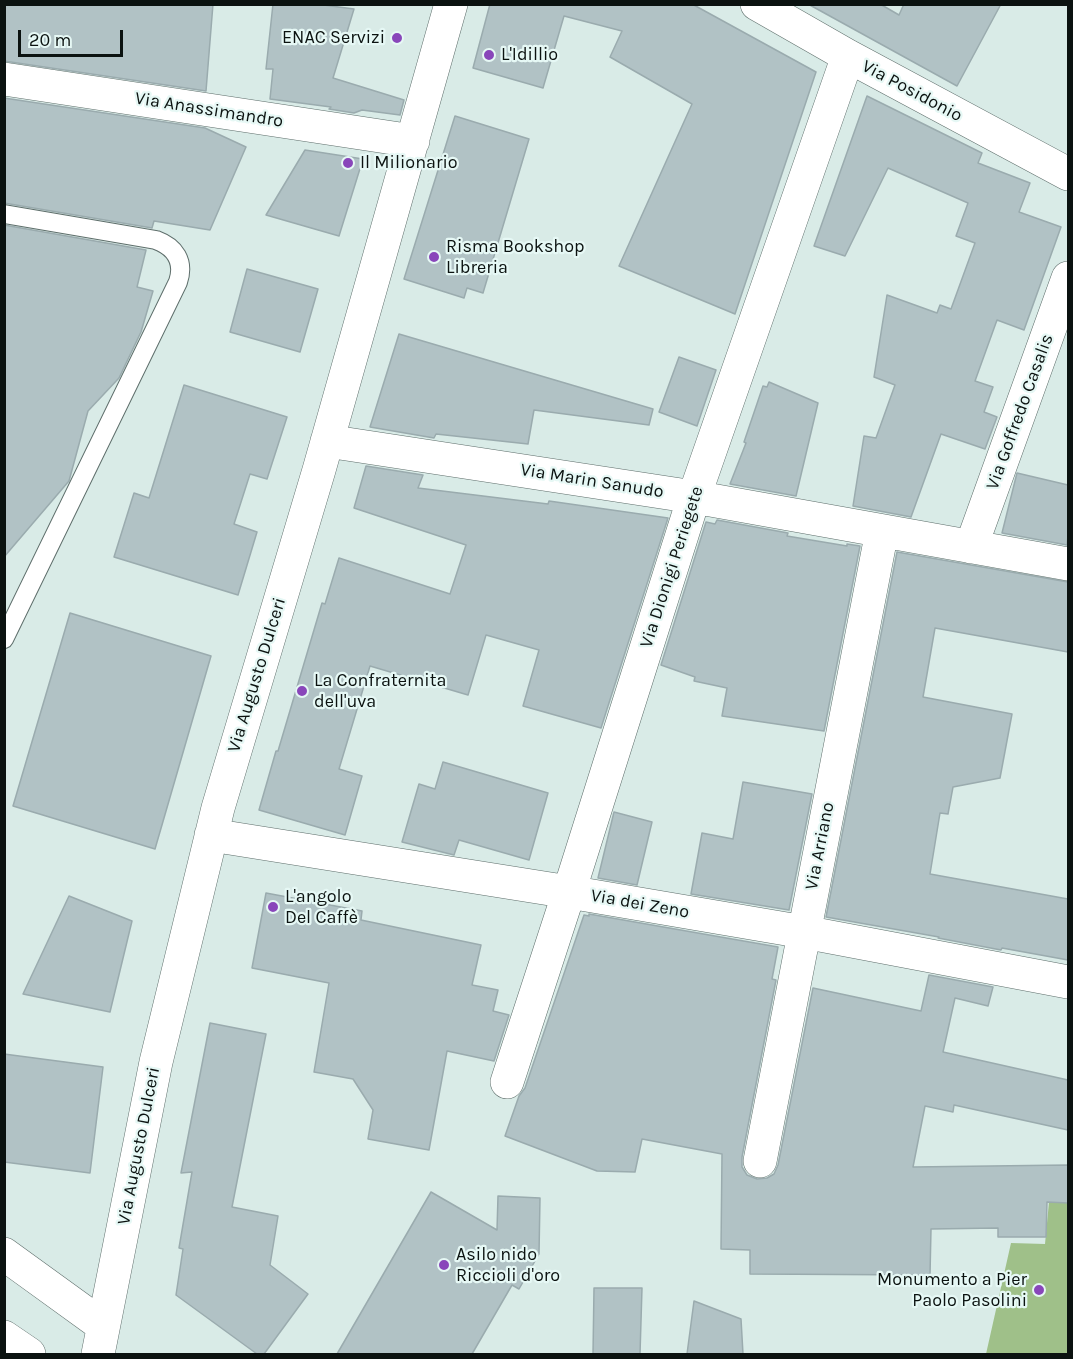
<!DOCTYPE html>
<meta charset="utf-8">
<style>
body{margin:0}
#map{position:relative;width:1073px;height:1359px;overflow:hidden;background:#d9ebe7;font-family:Karla,sans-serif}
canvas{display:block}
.frame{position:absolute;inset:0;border:6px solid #0b1210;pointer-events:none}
.scale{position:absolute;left:18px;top:30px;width:105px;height:27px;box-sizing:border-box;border:3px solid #0b1210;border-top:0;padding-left:8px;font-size:18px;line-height:21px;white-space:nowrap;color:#0b1210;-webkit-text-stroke:4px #e6f8f5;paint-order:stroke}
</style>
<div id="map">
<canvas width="1073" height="1359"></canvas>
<div class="frame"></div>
<div class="scale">20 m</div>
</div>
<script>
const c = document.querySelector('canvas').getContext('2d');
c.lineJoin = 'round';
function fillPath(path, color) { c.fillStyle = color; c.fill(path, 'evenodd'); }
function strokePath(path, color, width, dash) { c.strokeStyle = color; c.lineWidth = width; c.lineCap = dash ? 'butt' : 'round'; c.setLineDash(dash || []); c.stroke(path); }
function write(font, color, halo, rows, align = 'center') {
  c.font = font + ' Karla,sans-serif'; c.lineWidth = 4.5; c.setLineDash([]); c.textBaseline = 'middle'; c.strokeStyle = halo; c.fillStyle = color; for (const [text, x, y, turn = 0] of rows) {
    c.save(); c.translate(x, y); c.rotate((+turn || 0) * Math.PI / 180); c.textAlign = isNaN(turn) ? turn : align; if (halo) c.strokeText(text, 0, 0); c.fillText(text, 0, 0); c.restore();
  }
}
fillPath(new Path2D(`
 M 1049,1202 L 1068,1202 L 1068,1354 L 986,1354 L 1011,1243 L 1045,1244 Z`), '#9fc089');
const building = new Path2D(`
 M 4,4 L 213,4 L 206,91 L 4,61 Z
 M 273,4 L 316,4 L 354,9 L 333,78 L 404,100 L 400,115 L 362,110 L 354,113 L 329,109 L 331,107 L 270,99 L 273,69 L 266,69 Z
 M 490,4 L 692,4 L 816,72 L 735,314 L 619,266 L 692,104 L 610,57 L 622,31 L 564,16 L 543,88 L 473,68 Z
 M 808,4 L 880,4 L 899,15 L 904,4 L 1001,4 L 957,86 Z
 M 867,96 L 982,153 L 978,163 L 1030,183 L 1019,212 L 1061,227 L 1024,330 L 997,320 L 975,381 L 993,387 L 984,412 L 997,417 L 985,449 L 941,434 L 911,517 L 853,506 L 864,436 L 876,438 L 895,385 L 874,377 L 887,295 L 937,313 L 940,305 L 951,309 L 975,243 L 956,236 L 968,203 L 888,168 L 845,256 L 814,246 Z
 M 4,98 L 205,128 L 246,147 L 210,230 L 154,221 L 152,228 L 4,203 Z
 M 455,116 L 529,139 L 483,293 L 467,288 L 464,298 L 404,279 Z
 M 305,150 L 363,159 L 339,236 L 266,215 Z
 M 4,225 L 146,250 L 137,287 L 153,291 L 141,332 L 119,378 L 88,411 L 69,481 L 4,557 Z
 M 247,269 L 318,289 L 300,352 L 230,332 Z
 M 399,334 L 653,409 L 649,425 L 534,410 L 528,444 L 436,434 L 434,438 L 370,427 Z
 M 679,357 L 716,370 L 697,426 L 659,412 Z
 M 769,382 L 818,403 L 796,496 L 730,484 L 746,443 L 744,442 L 763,386 L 767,387 Z
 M 184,385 L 287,417 L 267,479 L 250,474 L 234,524 L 257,532 L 238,595 L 114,557 L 134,493 L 149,498 Z
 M 366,466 L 423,475 L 418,488 L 548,504 L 549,501 L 668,518 L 601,728 L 523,706 L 539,650 L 486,635 L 468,695 L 370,666 L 339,769 L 362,776 L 345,835 L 259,810 L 276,751 L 278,751 L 322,603 L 325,604 L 339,558 L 450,594 L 466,545 L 354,508 Z
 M 1017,473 L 1068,485 L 1068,536 L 1067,545 L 1002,533 Z
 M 717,520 L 788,533 L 787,536 L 847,546 L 847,544 L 860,546 L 824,731 L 722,716 L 727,688 L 694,681 L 695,677 L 661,665 L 706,522 L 715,524 Z
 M 897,552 L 1068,582 L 1068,652 L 935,628 L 923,697 L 1012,714 L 1000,778 L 953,787 L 948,814 L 940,813 L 930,874 L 1068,899 L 1068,960 L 1002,948 L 1001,950 L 938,938 L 939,937 L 826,917 Z
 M 70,613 L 211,656 L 155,849 L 13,806 Z
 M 443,762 L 548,793 L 529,860 L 459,840 L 454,855 L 402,842 L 419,784 L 435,789 Z
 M 743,782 L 812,794 L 789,910 L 691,894 L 702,833 L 733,839 Z
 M 614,812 L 652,822 L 637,885 L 598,878 Z
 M 266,893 L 362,911 L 361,920 L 481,945 L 472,985 L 498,990 L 493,1011 L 509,1015 L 494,1061 L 447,1051 L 429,1150 L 368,1139 L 373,1110 L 353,1079 L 314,1072 L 329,983 L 252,968 Z
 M 69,896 L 132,921 L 110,1012 L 23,994 Z
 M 589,914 L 778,947 L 772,979 L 776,980 L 742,1157 L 742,1167 L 747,1175 L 757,1179 L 767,1178 L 774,1174 L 778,1165 L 813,988 L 921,1011 L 929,975 L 993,987 L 988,1006 L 955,998 L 943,1052 L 1068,1080 L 1068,1130 L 954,1105 L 953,1112 L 925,1106 L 913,1167 L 1068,1165 L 1068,1203 L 1047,1202 L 1046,1237 L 998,1237 L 998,1228 L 931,1229 L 930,1275 L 750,1274 L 750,1250 L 721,1249 L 722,1154 L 642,1139 L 635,1172 L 597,1171 L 505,1136 L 519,1096 L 525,1088 L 584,915 L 589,916 Z
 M 210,1023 L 266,1034 L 232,1207 L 278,1216 L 270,1265 L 308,1294 L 264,1354 L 257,1354 L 176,1295 L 183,1249 L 179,1248 L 192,1172 L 181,1173 Z
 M 4,1054 L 103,1067 L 90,1173 L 4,1162 Z
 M 431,1192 L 497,1230 L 498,1196 L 540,1198 L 539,1254 L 519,1289 L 512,1285 L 472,1354 L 337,1354 Z
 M 594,1288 L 642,1288 L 640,1354 L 593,1354 Z
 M 694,1301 L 741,1319 L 743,1354 L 687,1354 Z`);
fillPath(building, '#b1c2c5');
strokePath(building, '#9aabae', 1.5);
const lane = new Path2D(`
 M 4,214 L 156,240 C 175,247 185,261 178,282 L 4,639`);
const street = new Path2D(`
 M 757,4 L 848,56 L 1068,174
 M 4,79 L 413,141
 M 327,441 L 694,497 L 1068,564
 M 971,547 L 1068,278
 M 211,835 L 569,892 L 804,932 L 1068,982
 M 507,1082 L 569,892 L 694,497 L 848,56
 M 760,1161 L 882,531
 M 4,1254 L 102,1325
 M 4,1337 L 29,1354
 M 98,1354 L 156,1062 L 218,808 L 319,470 L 451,4`);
strokePath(lane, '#5e6e6b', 20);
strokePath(street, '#5e6e6b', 34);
strokePath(lane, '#fff', 18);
strokePath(street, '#fff', 33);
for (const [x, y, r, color] of [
 [397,38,6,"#8946ba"],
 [489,55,6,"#8946ba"],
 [348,163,6,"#8946ba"],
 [434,257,6,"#8946ba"],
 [302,691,6,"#8946ba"],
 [273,907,6,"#8946ba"],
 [444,1265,6,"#8946ba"],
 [1039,1290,6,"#8946ba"]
]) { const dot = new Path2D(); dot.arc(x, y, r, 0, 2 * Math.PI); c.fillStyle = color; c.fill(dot); strokePath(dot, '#e6f8f5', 2); }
write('18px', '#0b1210', '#e6f8f5', [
 ["ENAC Servizi",385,38,"right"],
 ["L'Idillio",501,55],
 ["Il Milionario",360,163],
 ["Risma Bookshop",446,247],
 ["Libreria",446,268],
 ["La Confraternita",314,681],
 ["dell'uva",314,702],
 ["L'angolo",285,897],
 ["Del Caffè",285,918],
 ["Asilo nido",456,1255],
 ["Riccioli d'oro",456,1276],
 ["Monumento a Pier",1027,1280,"right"],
 ["Paolo Pasolini",1027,1301,"right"]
], 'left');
write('18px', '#0b1210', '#e6f8f5', [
 ["Via Posidonio",912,91,28],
 ["Via Anassimandro",209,110,9],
 ["Via Goffredo Casalis",1020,412,-70],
 ["Via Marin Sanudo",592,481,9],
 ["Via Dionigi Periegete",672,567,-72],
 ["Via Augusto Dulceri",257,675,-73],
 ["Via Arriano",820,846,-79],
 ["Via dei Zeno",640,904,10],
 ["Via Augusto Dulceri",139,1146,-79]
]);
</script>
